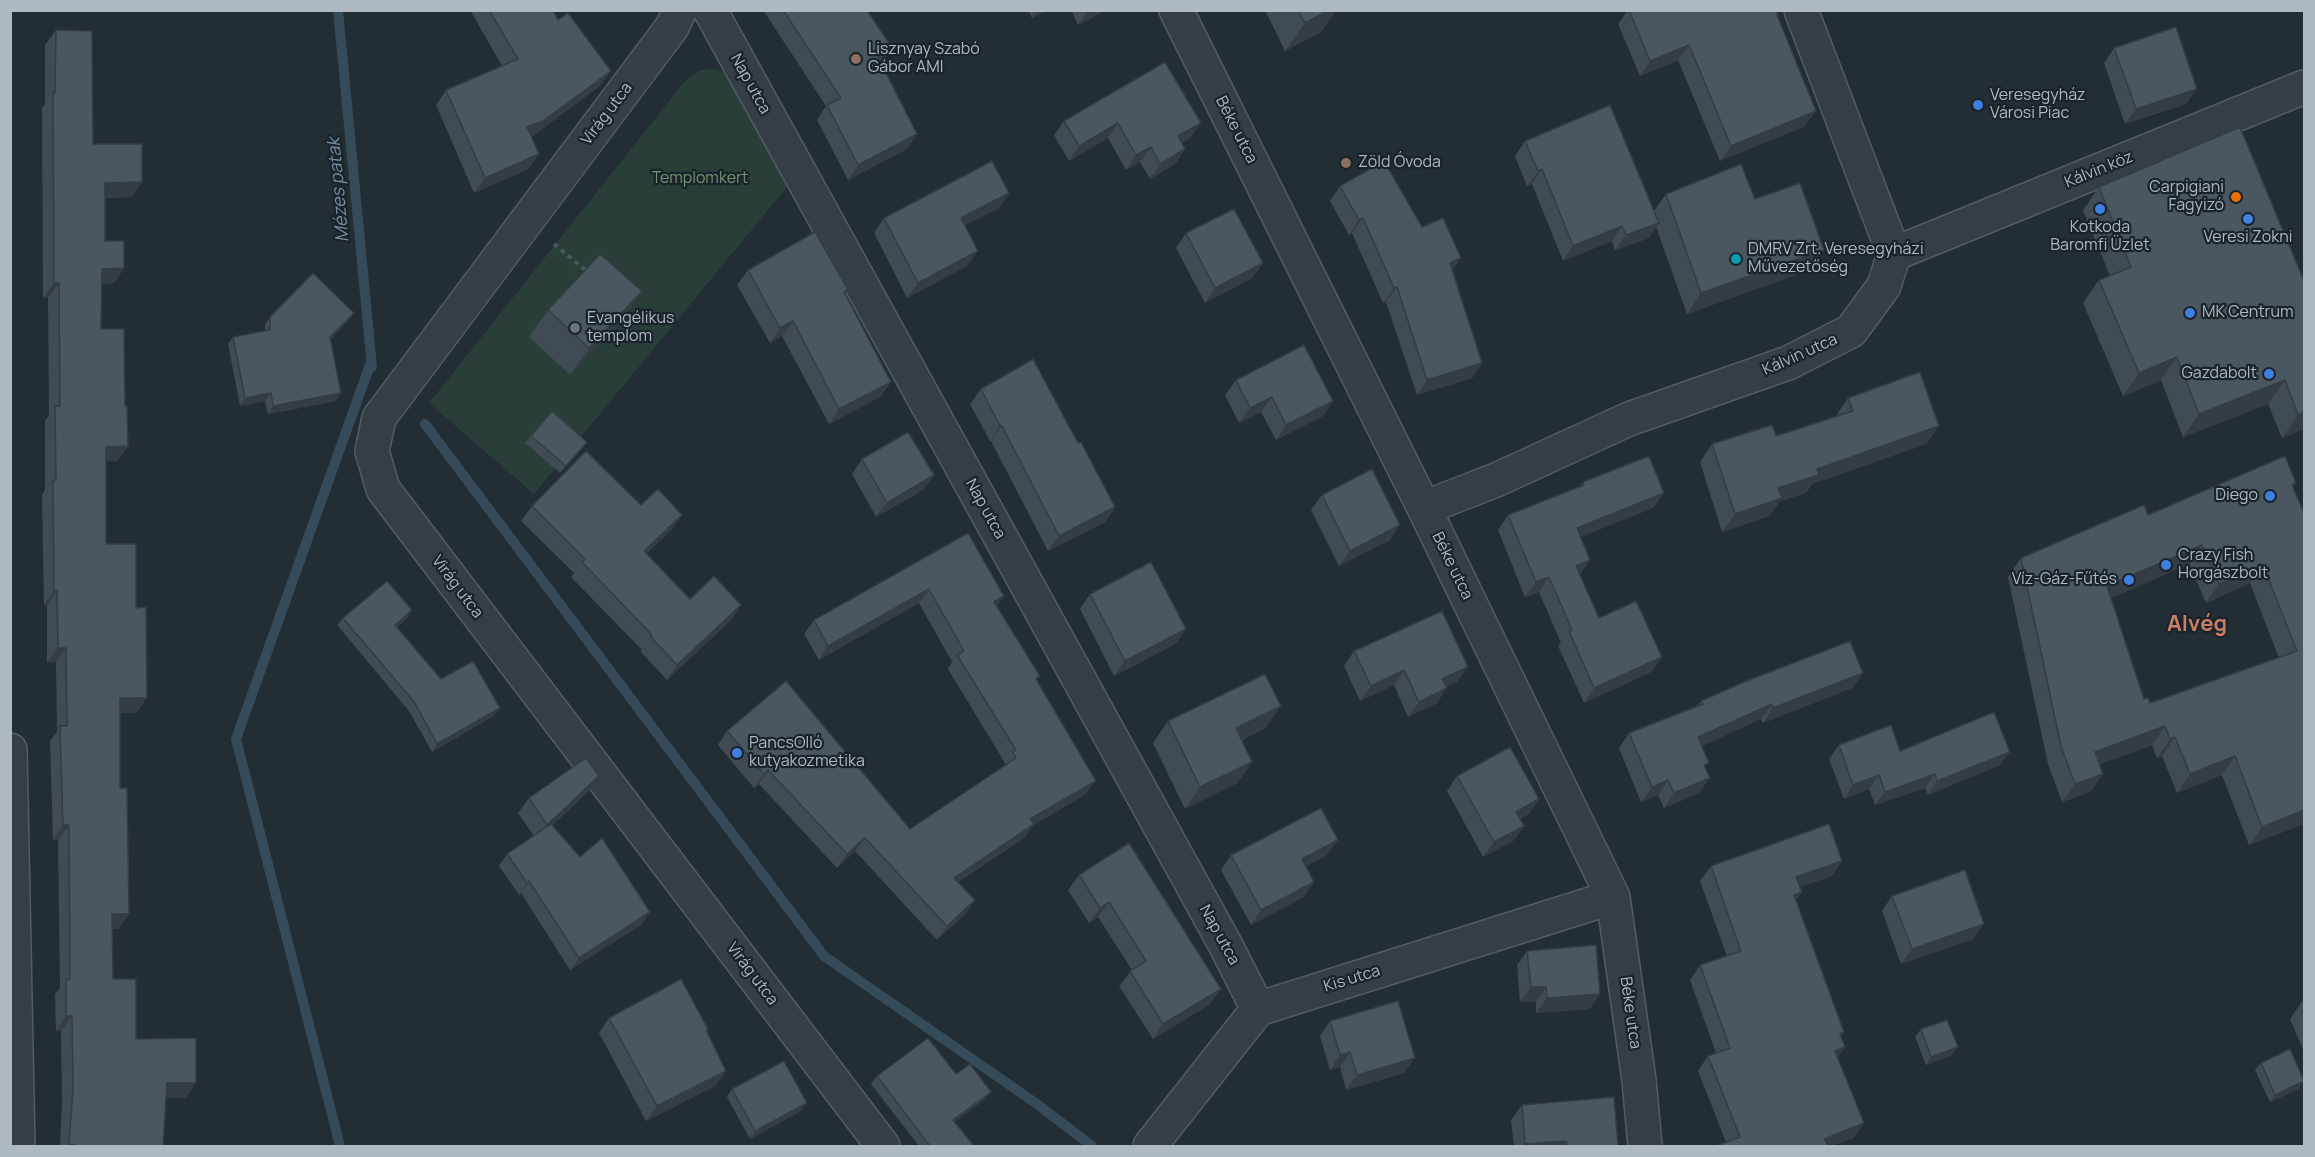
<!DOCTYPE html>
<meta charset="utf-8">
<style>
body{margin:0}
#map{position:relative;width:2315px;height:1157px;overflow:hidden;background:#222d34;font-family:Manrope,sans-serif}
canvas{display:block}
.frame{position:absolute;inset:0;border:12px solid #afb9c2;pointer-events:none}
</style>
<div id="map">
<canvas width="2315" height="1157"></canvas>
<div class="frame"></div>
</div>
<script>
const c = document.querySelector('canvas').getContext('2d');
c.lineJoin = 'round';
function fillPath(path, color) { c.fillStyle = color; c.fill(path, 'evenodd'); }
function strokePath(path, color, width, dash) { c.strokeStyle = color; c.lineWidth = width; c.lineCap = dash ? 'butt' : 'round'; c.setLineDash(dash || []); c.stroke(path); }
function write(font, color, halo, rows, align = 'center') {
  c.font = font + ' Manrope,sans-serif'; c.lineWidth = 4.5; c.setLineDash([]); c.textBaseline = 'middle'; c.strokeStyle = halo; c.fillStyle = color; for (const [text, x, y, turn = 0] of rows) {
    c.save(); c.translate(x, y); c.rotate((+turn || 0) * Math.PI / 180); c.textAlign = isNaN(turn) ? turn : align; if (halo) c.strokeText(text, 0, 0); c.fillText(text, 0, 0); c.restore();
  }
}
fillPath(new Path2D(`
 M 712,69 L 724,72 L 792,181 L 534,494 L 429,403 L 685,81 L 700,70 Z`), '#293d39');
strokePath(new Path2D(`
 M 338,10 L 372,367
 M 425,424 L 824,956 L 1037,1104 L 1092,1146
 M 340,1146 L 236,739 L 371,362`), '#364b5a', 10);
const street = new Path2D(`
 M 680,10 L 672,27 L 379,418 L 372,451 L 383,489 L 883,1146
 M 710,10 L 1225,944 L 1258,1009
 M 1176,10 L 1424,508 L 1613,897 L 1639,1080 L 1645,1146
 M 1894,254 L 2304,87
 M 1424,508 L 1496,480 L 1629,419 L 1788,363 L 1851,331 L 1884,286 L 1894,254 L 1801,10
 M 10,750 L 18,1146
 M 1150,1146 L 1258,1009 L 1613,897`);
strokePath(street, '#525c63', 36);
strokePath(new Path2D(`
 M 554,244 L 588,272`), '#485959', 4, [4.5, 4.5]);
strokePath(street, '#353e45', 33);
fillPath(new Path2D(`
 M 470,10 L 553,10 L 600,86 L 531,137 L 539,154 L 528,169 L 474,193 L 436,105 L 446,90 L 502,66 Z
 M 763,10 L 867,10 L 892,48 L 881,63 L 917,134 L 907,149 L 848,180 L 817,120 L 826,106 Z
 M 1028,10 L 1047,10 L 1032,18 Z
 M 1071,10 L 1106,10 L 1078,25 Z
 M 1265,10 L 1336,10 L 1321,32 L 1285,51 Z
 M 1628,10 L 1780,10 L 1776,15 L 1805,126 L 1720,161 L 1678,60 L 1640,76 L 1618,24 Z
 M 56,30 L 93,144 L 132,197 L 105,198 L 105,241 L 124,268 L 114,283 L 102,284 L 101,329 L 125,406 L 128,446 L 117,461 L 106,461 L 106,544 L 136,608 L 147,698 L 136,713 L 120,713 L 120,788 L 129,914 L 118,929 L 112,929 L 113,979 L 136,1039 L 186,1098 L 166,1098 L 163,1146 L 60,1146 L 62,1103 L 61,1031 L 56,1031 L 55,994 L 60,988 L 58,840 L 53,840 L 50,741 L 57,732 L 56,662 L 47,663 L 47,605 L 44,605 L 42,495 L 45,490 L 45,421 L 49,415 L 48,298 L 43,298 L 42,108 L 45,105 L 45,45 Z
 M 2114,48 L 2186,104 L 2125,124 L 2104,63 Z
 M 1064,121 L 1201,123 L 1190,138 L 1181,143 L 1185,149 L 1175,164 L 1150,179 L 1140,162 L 1126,170 L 1108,138 L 1069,161 L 1054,135 Z
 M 1525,141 L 1654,211 L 1666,194 L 1755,199 L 1824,250 L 1809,270 L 1687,314 L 1656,227 L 1649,238 L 1615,250 L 1612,241 L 1563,261 L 1532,184 L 1527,186 L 1515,156 Z
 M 1340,186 L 1422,227 L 1453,270 L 1482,363 L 1472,378 L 1417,395 L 1386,302 L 1383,303 L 1352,233 L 1349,235 L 1330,201 Z
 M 2099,187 L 2304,281 L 2304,429 L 2282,438 L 2268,404 L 2183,437 L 2161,380 L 2123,396 L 2083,303 L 2099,280 L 2110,276 L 2083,210 Z
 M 1009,193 L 999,208 L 965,225 L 967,266 L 907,298 L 874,233 L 884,218 Z
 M 1186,233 L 1263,263 L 1252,278 L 1205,303 L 1176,248 Z
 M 748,270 L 848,290 L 845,294 L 891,382 L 880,397 L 829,424 L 782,336 L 770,343 L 737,285 Z
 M 642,291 L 622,319 L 570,375 L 529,337 L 548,310 Z
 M 354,313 L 348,321 L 331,339 L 336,401 L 268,414 L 265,401 L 240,406 L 228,344 L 233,337 L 265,331 L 265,325 L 270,317 Z
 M 1236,380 L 1323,416 L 1276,440 L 1261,412 L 1239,423 L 1225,395 Z
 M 981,389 L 1078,443 L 1115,507 L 1105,522 L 1048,551 L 991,441 L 990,441 L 970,404 Z
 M 1848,398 L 1939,426 L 1926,444 L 1812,484 L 1806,493 L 1780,501 L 1769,516 L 1722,532 L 1700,462 L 1712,444 L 1776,436 L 1836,416 Z
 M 531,436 L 587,442 L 582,449 L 560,473 L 525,443 Z
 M 862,459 L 934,475 L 923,490 L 876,517 L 852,474 Z
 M 1583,482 L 1664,493 L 1653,508 L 1580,537 L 1590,560 L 1580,574 L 1599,618 L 1662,657 L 1651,672 L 1584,703 L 1558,646 L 1561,643 L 1539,592 L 1525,597 L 1498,530 L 1508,515 L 1580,486 Z
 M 2296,483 L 2293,487 L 2304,824 L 2249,845 L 2222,775 L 2177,793 L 2162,756 L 2157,758 L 2152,745 L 2100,764 L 2103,774 L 2090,792 L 2062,802 L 2048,764 L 2008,577 L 2021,558 L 2148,515 ZM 2189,564 L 2206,603 L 2250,583 L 2279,658 L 2150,703 L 2144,699 L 2111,598 Z
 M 1322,495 L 1390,540 L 1339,566 L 1311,510 Z
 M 532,506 L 682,515 L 671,530 L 646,554 L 690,599 L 741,605 L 731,620 L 667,680 L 640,651 L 642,650 L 571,577 L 574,573 L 521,521 Z
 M 968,533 L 1004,596 L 997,606 L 1037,680 L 1086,794 L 1032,826 L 1024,838 L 958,882 L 975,900 L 965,914 L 937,940 L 855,851 L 837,868 L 759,784 L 754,788 L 718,745 L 727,731 L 910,829 L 1004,766 L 1005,763 L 948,669 L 952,662 L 919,603 L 819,660 L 804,634 L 814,620 Z
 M 1090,594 L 1186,629 L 1175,644 L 1114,676 L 1080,609 Z
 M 343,618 L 407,618 L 397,627 L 441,679 L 495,715 L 432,752 L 409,711 L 337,625 Z
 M 1354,651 L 1457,682 L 1446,687 L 1437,703 L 1408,717 L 1394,685 L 1360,701 L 1344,666 Z
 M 1863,673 L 1852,688 L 1763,723 L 1761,719 L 1702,746 L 1705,768 L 1699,793 L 1664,808 L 1658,795 L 1641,802 L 1619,748 L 1629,733 L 1698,705 L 1701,701 Z
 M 1168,721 L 1266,728 L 1242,740 L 1252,762 L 1237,783 L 1185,809 L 1153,743 Z
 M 1839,745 L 1900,751 L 2000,765 L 1928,795 L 1925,788 L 1875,805 L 1869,789 L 1844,799 L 1829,759 Z
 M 1457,776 L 1539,799 L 1529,814 L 1520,819 L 1524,826 L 1513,841 L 1483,857 L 1447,791 Z
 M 589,791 L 552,825 L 580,857 L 650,912 L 642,924 L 570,970 L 521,893 L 519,895 L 499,866 L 507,854 L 534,836 L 518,813 L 529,798 Z
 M 1129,843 L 1210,1004 L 1153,1039 L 1119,986 L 1132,970 L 1098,917 L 1089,923 L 1068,890 L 1079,875 Z
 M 1231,855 L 1327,855 L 1306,866 L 1304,897 L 1251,925 L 1221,870 Z
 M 1711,866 L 1832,876 L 1800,887 L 1796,900 L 1844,1032 L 1841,1036 L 1838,1057 L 1854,1138 L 1832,1146 L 1716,1146 L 1726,1142 L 1698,1071 L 1708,1056 L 1716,1053 L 1690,980 L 1700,965 L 1727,956 L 1700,881 Z
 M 1892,896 L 1973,939 L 1901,964 L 1882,911 Z
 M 1527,951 L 1590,1009 L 1536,1013 L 1536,1002 L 1520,1002 L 1517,965 Z
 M 2303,1000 L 2304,1000 L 2304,1052 L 2290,1019 Z
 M 609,1018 L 708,1029 L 707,1031 L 726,1071 L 715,1086 L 646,1121 L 599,1033 Z
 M 1330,1021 L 1404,1073 L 1346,1090 L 1340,1067 L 1330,1070 L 1320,1036 Z
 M 1921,1029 L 1952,1055 L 1926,1065 L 1915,1037 Z
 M 2261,1063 L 2299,1089 L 2270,1102 L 2255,1070 Z
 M 956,1074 L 985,1099 L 954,1122 L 974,1146 L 919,1146 L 871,1084 L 877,1076 Z
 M 732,1089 L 801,1111 L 750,1139 L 727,1097 Z
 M 1522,1105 L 1618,1146 L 1514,1146 L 1511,1120 Z`), '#404b53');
fillPath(new Path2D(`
 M 1037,10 L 1047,10 L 1032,18 Z
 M 1088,10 L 1106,10 L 1078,25 Z
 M 1329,10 L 1336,10 L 1321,32 L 1285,51 L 1305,23 Z
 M 1689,45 L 1678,60 L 1640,76 L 1650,61 Z
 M 892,48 L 882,63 L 867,72 L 878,57 Z
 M 611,71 L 600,86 L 533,136 L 516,142 L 527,127 Z
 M 2197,89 L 2186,104 L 2125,124 L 2136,109 Z
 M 1816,111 L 1805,126 L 1720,161 L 1731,146 Z
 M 1118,123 L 1108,138 L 1069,161 L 1079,146 Z
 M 1201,123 L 1190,138 L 1167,151 L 1178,136 Z
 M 917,134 L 907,149 L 848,180 L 858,165 Z
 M 1151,147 L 1140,162 L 1126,170 L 1136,155 Z
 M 1185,149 L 1175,164 L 1150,179 L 1160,164 Z
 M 539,154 L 528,169 L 474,193 L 485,178 Z
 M 1542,169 L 1532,184 L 1527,186 L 1538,171 Z
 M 142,182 L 132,197 L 94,198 L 105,183 Z
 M 1009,193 L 999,208 L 950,233 L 961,218 Z
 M 1363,218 L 1352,233 L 1349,235 L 1359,220 Z
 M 1659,223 L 1649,238 L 1615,250 L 1626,235 Z
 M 1622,226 L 1612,241 L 1563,261 L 1573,246 Z
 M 1824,250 L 1809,270 L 1687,314 L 1701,293 Z
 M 978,251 L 967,266 L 907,298 L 918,283 Z
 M 1461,258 L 1451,273 L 1450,263 Z
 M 1263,263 L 1252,278 L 1205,303 L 1215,288 Z
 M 124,268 L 114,283 L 91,284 L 102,269 Z
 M 54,283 L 59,283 L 48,298 L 43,298 Z
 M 1397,287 L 1386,302 L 1383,303 L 1394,288 Z
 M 642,291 L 622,319 L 570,375 L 589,348 Z
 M 354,313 L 348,321 L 325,345 L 330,337 Z
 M 793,321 L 782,336 L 770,343 L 780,328 Z
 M 2177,357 L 2161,380 L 2123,396 L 2139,373 Z
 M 1482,363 L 1472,378 L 1417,395 L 1427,380 Z
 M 2285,380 L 2268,404 L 2183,437 L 2199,414 Z
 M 891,382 L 880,397 L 829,424 L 839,409 Z
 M 271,393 L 265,401 L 240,406 L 245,398 Z
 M 341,393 L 336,401 L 268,414 L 273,406 Z
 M 1272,397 L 1261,412 L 1239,423 L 1250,408 Z
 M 1333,401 L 1323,416 L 1276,440 L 1286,425 Z
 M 2304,412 L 2304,429 L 2282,438 L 2298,415 Z
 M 1000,426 L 1002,426 L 990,441 Z
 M 1939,426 L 1926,444 L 1812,484 L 1806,493 L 1780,501 L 1769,516 L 1722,532 L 1735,514 L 1778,488 L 1817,469 Z
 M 587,442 L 582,449 L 560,473 L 566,466 Z
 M 128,446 L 117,461 L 95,462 L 106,447 Z
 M 934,475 L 923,490 L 876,517 L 887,503 Z
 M 1664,493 L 1653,508 L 1566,543 L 1577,528 Z
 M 1115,507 L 1105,522 L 1048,551 L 1059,536 Z
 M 682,515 L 671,530 L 633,566 L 644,551 Z
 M 1400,525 L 1390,540 L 1339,566 L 1350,551 Z
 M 2202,545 L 2189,564 L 2094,605 L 2107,586 Z
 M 1590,560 L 1579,575 L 1576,566 Z
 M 2263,565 L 2250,583 L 2206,603 L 2219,584 Z
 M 1549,577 L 1539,592 L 1525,597 L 1536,582 Z
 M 929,589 L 919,603 L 819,660 L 828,646 Z
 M 57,590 L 47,605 L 44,605 L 54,591 Z
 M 1004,596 L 994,610 L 994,602 Z
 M 741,605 L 731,620 L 667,680 L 677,665 Z
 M 412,610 L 407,618 L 390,633 L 395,625 Z
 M 1186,629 L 1175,644 L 1114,676 L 1125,661 Z
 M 58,648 L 66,648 L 56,662 L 47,663 Z
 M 1662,657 L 1651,672 L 1584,703 L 1594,688 Z
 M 1468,667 L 1457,682 L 1432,693 L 1442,679 Z
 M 1404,670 L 1394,685 L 1360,701 L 1371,686 Z
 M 1863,673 L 1852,688 L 1763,723 L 1773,708 Z
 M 1447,688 L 1437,703 L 1408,717 L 1419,702 Z
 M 120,698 L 147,698 L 136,713 L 110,713 Z
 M 1772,704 L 1761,719 L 1688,752 L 1698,737 Z
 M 1281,706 L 1266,728 L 1221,750 L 1236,728 Z
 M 500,708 L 495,715 L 432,752 L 437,744 Z
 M 2165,726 L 2152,745 L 2082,770 L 2095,752 Z
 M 2175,737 L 2162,756 L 2157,758 L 2170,739 Z
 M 2010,752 L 2000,765 L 1928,795 L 1937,781 Z
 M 2235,756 L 2222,775 L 2177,793 L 2190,774 Z
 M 1252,762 L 1237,783 L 1185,809 L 1200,787 Z
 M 768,770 L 759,784 L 754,788 L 764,774 Z
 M 1935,774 L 1925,788 L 1875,805 L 1885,792 Z
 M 2103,774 L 2090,792 L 2062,802 L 2075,784 Z
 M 1879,775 L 1869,789 L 1844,799 L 1853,785 Z
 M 599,776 L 589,791 L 537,840 L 547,825 Z
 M 1710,778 L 1699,793 L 1664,808 L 1674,793 Z
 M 1668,780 L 1658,795 L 1641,802 L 1652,787 Z
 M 1096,781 L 1086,794 L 1032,826 L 1024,838 L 944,892 L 954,878 L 1030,819 Z
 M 1539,799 L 1529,814 L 1506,827 L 1516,812 Z
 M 2304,810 L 2304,824 L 2249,845 L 2262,827 Z
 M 63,825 L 69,825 L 58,840 L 53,840 Z
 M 1524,826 L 1513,841 L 1483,857 L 1494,842 Z
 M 865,838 L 855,851 L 837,868 L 847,854 Z
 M 1338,840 L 1327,855 L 1291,874 L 1302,859 Z
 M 1842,861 L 1832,876 L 1786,892 L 1796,877 Z
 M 529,881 L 521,893 L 519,895 L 527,883 Z
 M 1314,882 L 1304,897 L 1251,925 L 1261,910 Z
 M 1802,892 L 1791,907 L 1794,895 Z
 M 975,900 L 965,914 L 937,940 L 947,926 Z
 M 1109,902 L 1098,917 L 1089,923 L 1100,908 Z
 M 650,912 L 642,924 L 570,970 L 579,958 Z
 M 112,914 L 129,914 L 118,929 L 102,929 Z
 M 1984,924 L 1973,939 L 1901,964 L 1912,949 Z
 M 1531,987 L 1546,987 L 1536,1002 L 1520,1002 Z
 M 1221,989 L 1210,1004 L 1153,1039 L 1163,1024 Z
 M 1600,994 L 1590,1009 L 1536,1013 L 1547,998 Z
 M 66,1016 L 72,1016 L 61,1031 L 56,1031 Z
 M 1845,1047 L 1835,1062 L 1835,1051 Z
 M 1958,1047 L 1952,1055 L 1926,1065 L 1931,1057 Z
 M 1350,1052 L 1340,1067 L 1330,1070 L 1340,1055 Z
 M 1415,1058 L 1404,1073 L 1346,1090 L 1357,1075 Z
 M 726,1071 L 715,1086 L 646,1121 L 657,1106 Z
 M 2304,1081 L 2299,1089 L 2270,1102 L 2275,1095 Z
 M 167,1083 L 196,1083 L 186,1098 L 156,1098 Z
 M 991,1092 L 985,1099 L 947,1128 L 953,1120 Z
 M 807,1103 L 801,1111 L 750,1139 L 755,1131 Z
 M 1864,1123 L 1854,1138 L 1832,1146 L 1819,1146 L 1824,1139 Z
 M 1566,1141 L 1562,1146 L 1524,1146 L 1525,1144 Z`), '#343d43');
const building = new Path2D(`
 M 489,10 L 553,10 L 558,20 L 568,13 L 611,71 L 543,121 L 527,127 L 539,154 L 485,178 L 446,90 L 518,59 Z
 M 783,10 L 867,10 L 892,48 L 878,57 L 917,134 L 858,165 L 827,105 L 841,98 Z
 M 1298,10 L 1329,10 L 1305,23 Z
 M 1629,10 L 1775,10 L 1816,111 L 1731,146 L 1689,45 L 1650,61 Z
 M 2176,27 L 2197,89 L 2136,109 L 2114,48 Z
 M 56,30 L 92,31 L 93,144 L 142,144 L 142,182 L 105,183 L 105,241 L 124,241 L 124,268 L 102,269 L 101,329 L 124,329 L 125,406 L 127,406 L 128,446 L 106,447 L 106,544 L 136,544 L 136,608 L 146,607 L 147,698 L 120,698 L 120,788 L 127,788 L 129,914 L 112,914 L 113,979 L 136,979 L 136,1039 L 196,1038 L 196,1083 L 167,1083 L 163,1146 L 75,1146 L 75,1145 L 69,1144 L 73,1088 L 72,1016 L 66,1016 L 66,980 L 70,979 L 69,825 L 63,825 L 60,726 L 67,726 L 66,648 L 58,648 L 57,590 L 54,591 L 53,480 L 56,480 L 55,406 L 60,406 L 59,283 L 54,283 L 53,93 L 55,93 Z
 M 1165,62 L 1201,123 L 1178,136 L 1185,149 L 1160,164 L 1151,147 L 1136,155 L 1118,123 L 1079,146 L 1064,121 Z
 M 1610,105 L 1659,223 L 1626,235 L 1622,226 L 1573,246 L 1542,169 L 1538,171 L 1525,141 Z
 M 2240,127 L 2304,281 L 2304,412 L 2298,415 L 2285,380 L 2199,414 L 2177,357 L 2139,373 L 2099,280 L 2131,267 L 2099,187 Z
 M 992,161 L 1009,193 L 961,218 L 978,251 L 918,283 L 884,218 Z
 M 1384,161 L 1422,227 L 1443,218 L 1461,258 L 1450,263 L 1482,363 L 1427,380 L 1397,287 L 1394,288 L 1363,218 L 1359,220 L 1340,186 Z
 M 1741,164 L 1755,199 L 1800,183 L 1824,250 L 1701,293 L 1666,194 Z
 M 1234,209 L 1263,263 L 1215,288 L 1186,233 Z
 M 815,232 L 848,290 L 844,292 L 891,382 L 839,409 L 793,321 L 780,328 L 748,270 Z
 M 600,254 L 642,291 L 589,348 L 548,310 Z
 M 313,273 L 354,313 L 330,337 L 341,393 L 273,406 L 271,393 L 245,398 L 233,337 L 270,330 L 270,317 Z
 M 1304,345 L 1333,401 L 1286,425 L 1272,397 L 1250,408 L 1236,380 Z
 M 1033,359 L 1078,443 L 1081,442 L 1115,507 L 1059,536 L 1002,426 L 1000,426 L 981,389 Z
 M 1920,372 L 1939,426 L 1817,469 L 1819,475 L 1778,488 L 1782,498 L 1735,514 L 1712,444 L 1772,425 L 1776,436 L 1853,411 L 1848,398 Z
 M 552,411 L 587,442 L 566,466 L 531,436 Z
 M 908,432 L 934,475 L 887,503 L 862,459 Z
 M 586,451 L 641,505 L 658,489 L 682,515 L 644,551 L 690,599 L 714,576 L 741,605 L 677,665 L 651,637 L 652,635 L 582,562 L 585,559 L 532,506 Z
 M 1649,456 L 1664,493 L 1577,528 L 1590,560 L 1576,566 L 1599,618 L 1636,601 L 1662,657 L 1594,688 L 1569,631 L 1572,630 L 1549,577 L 1536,582 L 1508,515 L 1584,485 L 1583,482 Z
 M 2285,456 L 2296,483 L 2292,485 L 2304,513 L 2304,810 L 2262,827 L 2235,756 L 2190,774 L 2175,737 L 2170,739 L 2165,726 L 2095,752 L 2103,774 L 2075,784 L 2061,746 L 2021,558 L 2144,505 L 2148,515 ZM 2202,545 L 2219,584 L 2263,565 L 2297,651 L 2150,703 L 2148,698 L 2144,699 L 2107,586 Z
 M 1372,469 L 1400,525 L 1350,551 L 1322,495 Z
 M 968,533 L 1004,596 L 994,602 L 1040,676 L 1036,679 L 1096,781 L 1030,819 L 1034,824 L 954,878 L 975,900 L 947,926 L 865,838 L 847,854 L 768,770 L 764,774 L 727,731 L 786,681 L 910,829 L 1016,758 L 1013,752 L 1016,750 L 957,655 L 964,651 L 929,589 L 828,646 L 814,620 Z
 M 1151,562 L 1186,629 L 1125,661 L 1090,594 Z
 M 387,581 L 412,610 L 395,625 L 441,679 L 473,661 L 500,708 L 437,744 L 415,703 L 343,618 Z
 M 1442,611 L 1468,667 L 1442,679 L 1447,688 L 1419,702 L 1404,670 L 1371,686 L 1354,651 Z
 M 1850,641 L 1863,673 L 1773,708 L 1772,704 L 1698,737 L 1709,763 L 1704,765 L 1710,778 L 1674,793 L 1668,780 L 1652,787 L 1629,733 L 1703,704 L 1701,701 L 1744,682 Z
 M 1265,674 L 1281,706 L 1236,728 L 1252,762 L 1200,787 L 1168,721 Z
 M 1994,712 L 2010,752 L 1937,781 L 1935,774 L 1885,792 L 1879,775 L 1853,785 L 1839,745 L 1891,725 L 1900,751 Z
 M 1510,747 L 1539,799 L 1516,812 L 1524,826 L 1494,842 L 1457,776 Z
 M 586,758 L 599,776 L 547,825 L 529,798 Z
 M 1321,808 L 1338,840 L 1302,859 L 1314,882 L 1261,910 L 1231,855 Z
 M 551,824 L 580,857 L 602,838 L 650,912 L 579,958 L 529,881 L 527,883 L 507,854 Z
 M 1829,824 L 1842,861 L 1796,877 L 1802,892 L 1794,895 L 1844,1032 L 1840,1034 L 1845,1047 L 1835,1051 L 1864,1123 L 1824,1139 L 1828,1146 L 1716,1146 L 1740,1137 L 1708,1056 L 1730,1048 L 1700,965 L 1741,951 L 1711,866 Z
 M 1129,843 L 1221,989 L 1163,1024 L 1130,971 L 1146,961 L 1109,902 L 1100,908 L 1079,875 Z
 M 1965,870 L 1984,924 L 1912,949 L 1892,896 Z
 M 1596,945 L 1600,994 L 1547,998 L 1546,987 L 1531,987 L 1527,951 Z
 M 681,979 L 708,1029 L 706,1030 L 726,1071 L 657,1106 L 609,1018 Z
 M 1398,1001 L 1415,1058 L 1357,1075 L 1350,1052 L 1340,1055 L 1330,1021 Z
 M 1947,1020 L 1958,1047 L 1931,1057 L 1921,1029 Z
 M 928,1038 L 956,1074 L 970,1064 L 991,1092 L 953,1120 L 974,1146 L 930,1146 L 877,1076 Z
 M 2290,1049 L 2304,1081 L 2275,1095 L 2261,1063 Z
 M 784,1061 L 807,1103 L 755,1131 L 732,1089 Z
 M 1614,1097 L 1618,1146 L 1567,1146 L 1566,1141 L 1525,1144 L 1522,1105 Z`);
fillPath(building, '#4a5760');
strokePath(building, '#343d43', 1.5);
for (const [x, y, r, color] of [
 [856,59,6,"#8d6e63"],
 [1978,105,6,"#3f7fe0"],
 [1346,163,6,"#8d6e63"],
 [2236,197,6,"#e8710a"],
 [2100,209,6,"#3f7fe0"],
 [2248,219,6,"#3f7fe0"],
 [1736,259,6,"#0f9aa8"],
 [2190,313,6,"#3f7fe0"],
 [575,328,6,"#6b7280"],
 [2269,374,6,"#3f7fe0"],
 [2270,496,6,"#3f7fe0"],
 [2166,565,6,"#3f7fe0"],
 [2129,580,6,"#3f7fe0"],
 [737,753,6,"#3f7fe0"]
]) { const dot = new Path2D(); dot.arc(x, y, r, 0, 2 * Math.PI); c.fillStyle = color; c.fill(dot); strokePath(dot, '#1a232a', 2); }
write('16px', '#afb9c2', '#1a232a', [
 ["Lisznyay Szabó",868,50],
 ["Gábor AMI",868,68],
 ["Veresegyház",1990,96],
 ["Városi Piac",1990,114],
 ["Zöld Óvoda",1358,163],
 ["Carpigiani",2224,188,"right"],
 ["Fagyizó",2224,206,"right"],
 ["Kotkoda",2100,228,"center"],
 ["Baromfi Üzlet",2100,246,"center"],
 ["Veresi Zokni",2248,238,"center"],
 ["DMRV Zrt. Veresegyházi",1748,250],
 ["Művezetőség",1748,268],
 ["MK Centrum",2202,313],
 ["Evangélikus",587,319],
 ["templom",587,337],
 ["Gazdabolt",2257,374,"right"],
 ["Diego",2258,496,"right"],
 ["Crazy Fish",2178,556],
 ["Horgászbolt",2178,574],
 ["Víz-Gáz-Fűtés",2117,580,"right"],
 ["PancsOlló",749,744],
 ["kutyakozmetika",749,762]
], 'left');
write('16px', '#afb9c2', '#1a232a', [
 ["Nap utca",750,84,61],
 ["Virág utca",607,114,-53],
 ["Béke utca",1236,130,63],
 ["Kálvin köz",2099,170,-22],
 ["Kálvin utca",1800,355,-24],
 ["Nap utca",985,509,61],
 ["Béke utca",1452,566,64],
 ["Virág utca",457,587,53],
 ["Nap utca",1219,935,61],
 ["Virág utca",752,974,53],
 ["Kis utca",1352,979,-17],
 ["Béke utca",1630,1013,82]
]);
write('16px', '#709673', '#1a232a', [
 ["Templomkert",700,179]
]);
write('italic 18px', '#728fa3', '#1a232a', [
 ["Mézes patak",339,190,-95]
]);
write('bold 22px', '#c87f64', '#1a232a', [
 ["Alvég",2197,625]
]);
</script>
